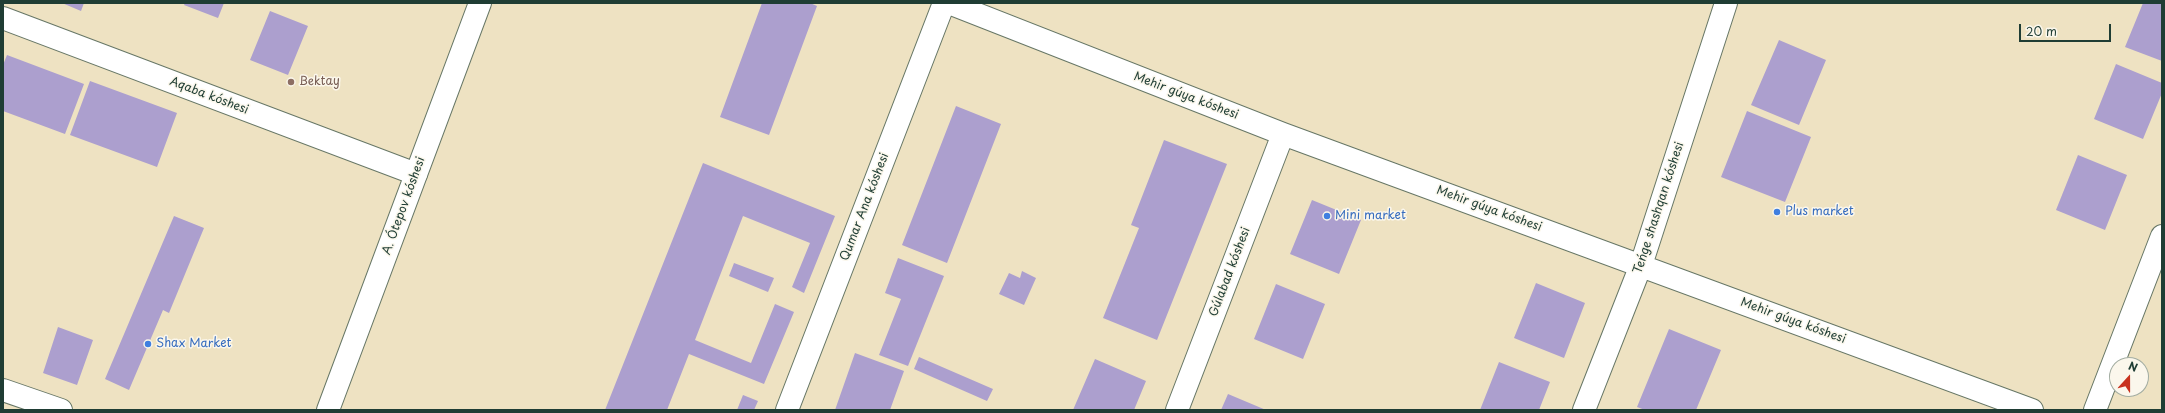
<!DOCTYPE html>
<meta charset="utf-8">
<style>
body{margin:0}
#map{position:relative;width:2165px;height:413px;overflow:hidden;background:#eee2c2;font-family:"Playpen Sans",sans-serif}
canvas{display:block}
.frame{position:absolute;inset:0;border:4px solid #1f3d34;pointer-events:none}
.north{position:absolute;left:2109px;top:357px;width:40px;height:40px;box-sizing:border-box;background:#fbf7ec;border:1px solid #a3ada2;border-radius:50%;rotate:21deg;font-size:11px;font-weight:700;line-height:16px;text-align:center;color:#1f3d34}
.north::after{content:'';display:block;margin:auto;width:14px;height:18px;background:#c8321e;clip-path:polygon(50% 0,100% 100%,50% 72%,0 100%)}
.scale{position:absolute;left:2019px;top:24px;width:92px;height:18px;box-sizing:border-box;border:2px solid #1f3d34;border-top:0;padding-left:5px;font-size:12px;line-height:14px;white-space:nowrap;color:#1f3d34;-webkit-text-stroke:3px #fbf7ec;paint-order:stroke}
</style>
<div id="map">
<canvas width="2165" height="413"></canvas>
<div class="frame"></div>
<div class="north">N</div>
<div class="scale">20 m</div>
</div>
<script>
const c = document.querySelector('canvas').getContext('2d');
c.lineJoin = 'round';
function fillPath(path, color) { c.fillStyle = color; c.fill(path, 'evenodd'); }
function strokePath(path, color, width, dash) { c.strokeStyle = color; c.lineWidth = width; c.lineCap = dash ? 'butt' : 'round'; c.setLineDash(dash || []); c.stroke(path); }
function write(font, color, halo, rows, align = 'center') {
  c.font = font + ' "Playpen Sans",sans-serif'; c.lineWidth = 3; c.setLineDash([]); c.textBaseline = 'middle'; c.strokeStyle = halo; c.fillStyle = color; for (const [text, x, y, turn = 0] of rows) {
    c.save(); c.translate(x, y); c.rotate((+turn || 0) * Math.PI / 180); c.textAlign = isNaN(turn) ? turn : align; if (halo) c.strokeText(text, 0, 0); c.fillText(text, 0, 0); c.restore();
  }
}
fillPath(new Path2D(`
 M 62,3 L 84,3 L 81,11 Z
 M 185,3 L 224,3 L 218,18 L 184,5 Z
 M 762,3 L 810,3 L 817,6 L 769,135 L 720,117 Z
 M 2143,3 L 2162,3 L 2162,61 L 2125,47 Z
 M 270,11 L 308,26 L 288,75 L 250,60 Z
 M 1779,40 L 1826,60 L 1799,125 L 1751,105 Z
 M 7,55 L 84,84 L 65,134 L 3,111 L 3,65 Z
 M 2116,64 L 2162,83 L 2162,93 L 2143,139 L 2094,119 Z
 M 90,81 L 177,113 L 157,167 L 70,135 Z
 M 956,106 L 1001,124 L 947,263 L 902,245 Z
 M 1747,111 L 1811,137 L 1785,202 L 1721,177 Z
 M 1164,140 L 1227,164 L 1157,340 L 1103,318 L 1139,228 L 1131,225 Z
 M 2078,155 L 2127,175 L 2105,230 L 2056,210 Z
 M 703,163 L 835,216 L 804,293 L 792,287 L 810,243 L 743,216 L 695,340 L 751,363 L 775,304 L 794,312 L 764,384 L 689,354 L 667,410 L 605,410 Z
 M 1312,200 L 1361,220 L 1339,274 L 1290,254 Z
 M 174,216 L 204,228 L 169,313 L 163,310 L 129,390 L 105,379 Z
 M 898,258 L 944,276 L 908,366 L 879,355 L 901,299 L 885,293 Z
 M 734,263 L 774,278 L 768,292 L 729,276 Z
 M 1022,271 L 1036,278 L 1024,305 L 999,294 L 1009,273 L 1020,278 Z
 M 1536,283 L 1585,303 L 1564,358 L 1514,338 Z
 M 1276,284 L 1325,304 L 1303,359 L 1254,339 Z
 M 58,327 L 93,340 L 77,385 L 43,373 Z
 M 1669,329 L 1721,350 L 1696,410 L 1645,410 L 1637,407 Z
 M 855,353 L 904,371 L 890,410 L 835,410 Z
 M 919,357 L 993,389 L 987,401 L 914,369 Z
 M 1095,359 L 1146,381 L 1134,410 L 1073,410 Z
 M 1499,362 L 1550,382 L 1539,410 L 1480,410 Z
 M 1228,394 L 1266,410 L 1221,410 Z
 M 743,395 L 758,401 L 754,410 L 737,410 Z`), '#ac9fce');
const street = new Path2D(`
 M 949,3 L 1283,134 L 2032,410
 M 3,18 L 416,174
 M 3,390 L 61,410
 M 787,410 L 944,3
 M 1177,410 L 1283,134
 M 1584,410 L 1641,265 L 1726,3
 M 2095,410 L 2162,236`);
const secondary = new Path2D(`
 M 328,410 L 480,3`);
strokePath(street, '#677766', 24);
strokePath(secondary, '#677766', 24);
strokePath(street, '#fff', 22);
strokePath(secondary, '#fff', 22);
for (const [x, y, r, color] of [
 [291,82,4,"#8d6e63"],
 [1777,212,4,"#3f7fe0"],
 [1327,216,4,"#3f7fe0"],
 [148,344,4,"#3f7fe0"]
]) { const dot = new Path2D(); dot.arc(x, y, r, 0, 2 * Math.PI); c.fillStyle = color; c.fill(dot); strokePath(dot, '#fbf7ec', 1.5); }
write('12px', '#785e54', '#fbf7ec', [
 ["Bektay",299,82]
], 'left');
write('12px', '#1f3d34', '#fbf7ec', [
 ["Aqaba kóshesi",209,96,21],
 ["Mehir gúyа kóshesi",1186,96,21],
 ["A. Ótepov kóshesi",404,206,-70],
 ["Qumar Ana kóshesi",865,207,-69],
 ["Teńge shashqan kóshesi",1659,208,-72],
 ["Mehir gúyа kóshesi",1489,209,20],
 ["Gúlabad kóshesi",1230,272,-69],
 ["Mehir gúyа kóshesi",1793,321,20]
]);
write('12px', '#366cbe', '#fbf7ec', [
 ["Plus market",1785,212],
 ["Mini market",1335,216],
 ["Shax Market",156,344]
], 'left');
</script>
